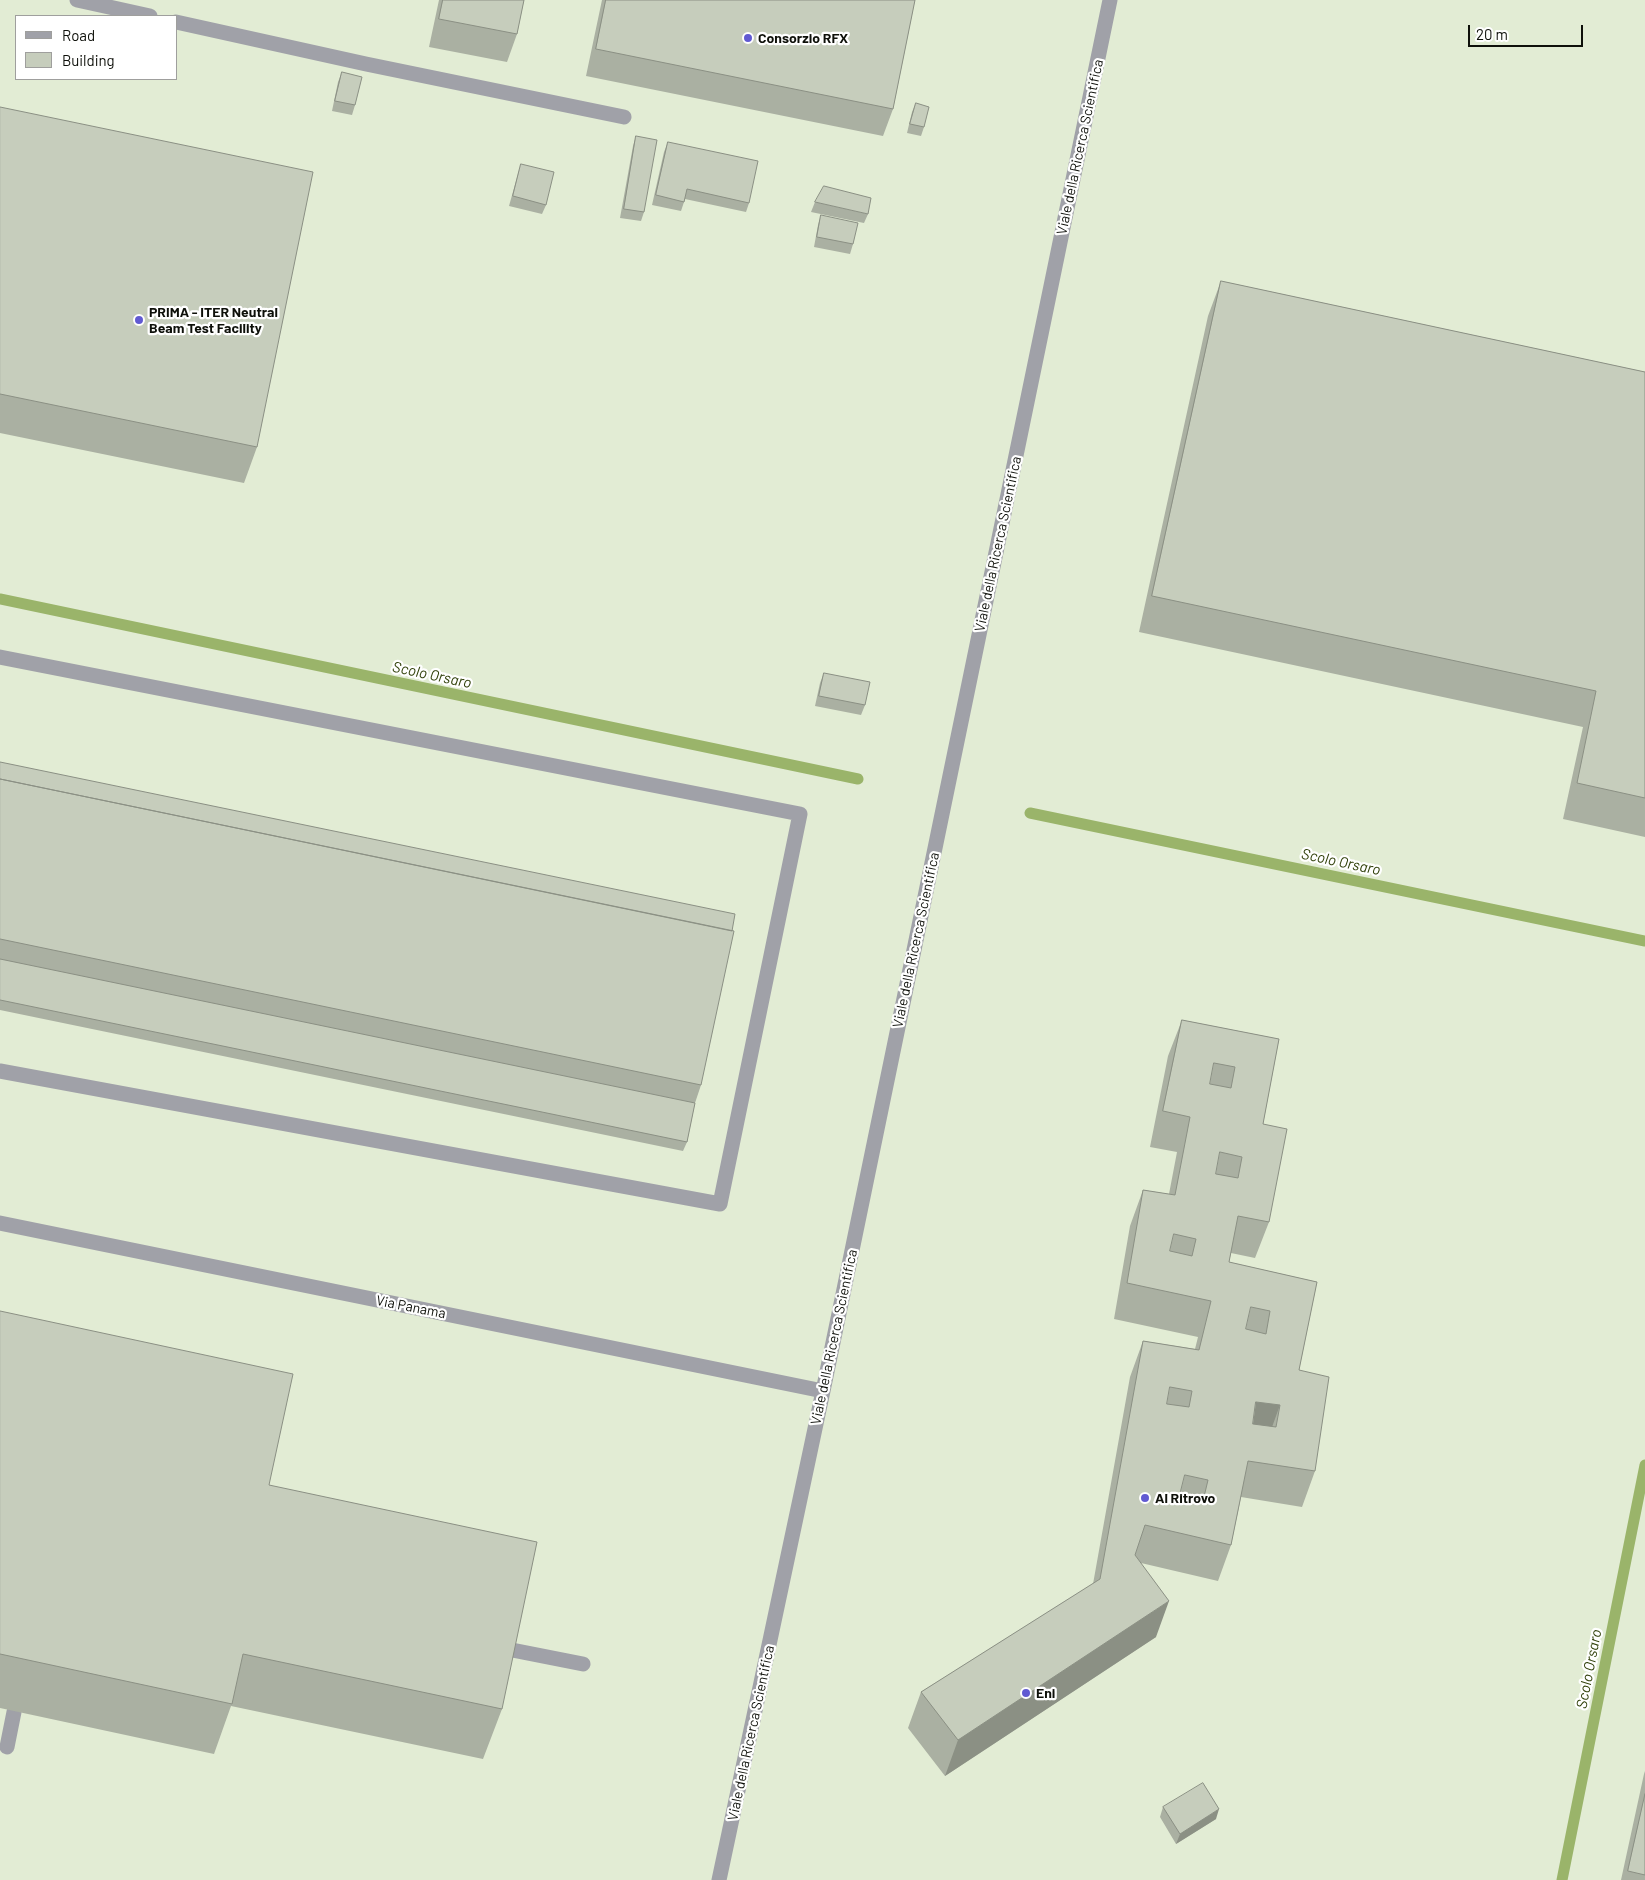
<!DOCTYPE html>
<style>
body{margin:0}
#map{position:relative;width:1645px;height:1880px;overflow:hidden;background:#eef5e4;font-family:Barlow,sans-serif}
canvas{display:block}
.legend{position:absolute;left:15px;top:15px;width:162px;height:65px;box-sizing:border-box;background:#fff;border:1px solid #9f9f9d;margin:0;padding:6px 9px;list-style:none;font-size:15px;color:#0e100a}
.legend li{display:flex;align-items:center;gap:10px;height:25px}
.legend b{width:25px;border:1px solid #9f9f9d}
.scale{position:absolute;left:1468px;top:25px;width:115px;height:22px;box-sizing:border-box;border:2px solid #0e100a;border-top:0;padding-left:6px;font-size:15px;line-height:18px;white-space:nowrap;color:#0e100a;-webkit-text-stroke:4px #fff;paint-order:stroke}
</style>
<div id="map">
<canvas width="1645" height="1880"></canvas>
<ul class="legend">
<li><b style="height:6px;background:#a0a1a8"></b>Road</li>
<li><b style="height:14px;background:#c6cdbc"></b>Building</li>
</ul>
<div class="scale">20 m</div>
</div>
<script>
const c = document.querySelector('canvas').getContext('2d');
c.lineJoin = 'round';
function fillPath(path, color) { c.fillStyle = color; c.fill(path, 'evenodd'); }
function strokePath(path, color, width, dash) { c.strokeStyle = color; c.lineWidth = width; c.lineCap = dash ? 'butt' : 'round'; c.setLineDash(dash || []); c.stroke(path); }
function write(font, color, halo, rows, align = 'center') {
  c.font = font + ' Barlow,sans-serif'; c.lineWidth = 4.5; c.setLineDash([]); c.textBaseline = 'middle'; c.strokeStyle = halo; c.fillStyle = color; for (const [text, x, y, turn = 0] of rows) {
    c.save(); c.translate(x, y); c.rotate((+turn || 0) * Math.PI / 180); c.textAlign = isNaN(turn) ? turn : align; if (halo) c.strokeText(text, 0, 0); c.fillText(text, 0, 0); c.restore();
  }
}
fillPath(new Path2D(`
 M 0,0 L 1645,0 L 1645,1880 L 0,1880 ZM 16,16 L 176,16 L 176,79 L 16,79 Z`), '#e2ecd4');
strokePath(new Path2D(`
 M 0,599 L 858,779
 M 1030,813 L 1645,941
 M 1562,1880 L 1645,1465`), '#9ab46a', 11);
strokePath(new Path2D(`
 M 77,0 L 150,16
 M 176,22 L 366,64 L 624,117
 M 0,657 L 800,814 L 720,1204 L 0,1071`), '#a0a1a8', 15);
strokePath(new Path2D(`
 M 507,1649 L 583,1664
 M 7,1747 L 14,1712`), '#a0a1a8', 15);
strokePath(new Path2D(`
 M 0,1223 L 823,1391
 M 719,1880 L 823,1391 L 1110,0`), '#a0a1a8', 15);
fillPath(new Path2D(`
 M 439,0 L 524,0 L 517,34 L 507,62 L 429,47 Z
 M 602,0 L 915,0 L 893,109 L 883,136 L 586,76 Z
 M 342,72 L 355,105 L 352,115 L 332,111 L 338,82 Z
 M 916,103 L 924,127 L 921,136 L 907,133 L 912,112 Z
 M 0,107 L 257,447 L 244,483 L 0,433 Z
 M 636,136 L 644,212 L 641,221 L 620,218 L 633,146 Z
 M 668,142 L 749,203 L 746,212 L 685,199 L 681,211 L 652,205 L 664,152 Z
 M 521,164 L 546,205 L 542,214 L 509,206 L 518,174 Z
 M 815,202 L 868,214 L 864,223 L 811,212 Z
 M 821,215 L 853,244 L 850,254 L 814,247 L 818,225 Z
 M 1221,281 L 1645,372 L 1645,837 L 1563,819 L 1583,727 L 1139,632 L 1208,316 Z
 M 824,673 L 865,705 L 861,715 L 815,706 L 820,683 Z
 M 0,762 L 701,1085 L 695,1103 L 687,1142 L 683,1151 L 0,1010 Z
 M 1182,1020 L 1279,1039 L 1263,1124 L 1269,1222 L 1255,1258 L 1231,1253 L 1229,1262 L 1317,1282 L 1299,1370 L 1315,1471 L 1302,1507 L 1241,1497 L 1231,1545 L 1218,1581 L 1141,1563 L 1156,1637 L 945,1776 L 908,1728 L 921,1692 L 1093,1584 L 1130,1377 L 1143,1341 L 1195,1349 L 1198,1337 L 1114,1319 L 1130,1226 L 1143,1190 L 1169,1194 L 1177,1152 L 1150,1147 L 1168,1056 Z
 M 0,1311 L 269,1485 L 502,1709 L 483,1759 L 231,1706 L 214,1754 L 0,1708 Z
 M 1645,1771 L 1645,1880 L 1621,1880 L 1644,1774 Z
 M 1163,1807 L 1216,1819 L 1176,1844 L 1160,1817 Z`), '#aab0a2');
fillPath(new Path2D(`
 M 1256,1402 L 1280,1405 L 1267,1441 L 1243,1438 Z
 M 1169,1601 L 1156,1637 L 945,1776 L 958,1740 Z
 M 1219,1809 L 1216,1819 L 1176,1844 L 1180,1834 Z`), '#8b9084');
const building = new Path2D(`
 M 443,0 L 524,0 L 517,34 L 439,19 Z
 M 606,0 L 915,0 L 893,109 L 596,49 Z
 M 342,72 L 362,77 L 355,105 L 335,101 Z
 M 916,103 L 929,107 L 924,127 L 910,124 Z
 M 0,107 L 313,172 L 257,447 L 0,394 Z
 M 636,136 L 657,140 L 644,212 L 624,209 Z
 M 668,142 L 758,161 L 749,203 L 687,189 L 684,202 L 656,195 Z
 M 521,164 L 554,172 L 546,205 L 513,196 Z
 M 824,186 L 871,198 L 868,214 L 815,202 Z
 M 821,215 L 858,223 L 853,244 L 817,237 Z
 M 1221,281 L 1645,372 L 1645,798 L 1577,783 L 1596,691 L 1152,596 Z
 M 824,673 L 870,682 L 865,705 L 819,696 Z
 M 0,762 L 735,914 L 732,931 L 0,779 Z
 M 0,779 L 734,931 L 701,1085 L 0,939 Z
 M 0,959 L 695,1103 L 687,1142 L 0,1000 Z
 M 1182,1020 L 1279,1039 L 1263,1124 L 1287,1129 L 1269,1222 L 1238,1216 L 1229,1262 L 1317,1282 L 1299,1370 L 1329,1377 L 1315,1471 L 1248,1461 L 1231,1545 L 1145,1525 L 1135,1555 L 1169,1601 L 958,1740 L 921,1692 L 1100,1579 L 1143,1341 L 1199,1350 L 1211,1301 L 1127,1283 L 1143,1190 L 1175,1195 L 1190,1117 L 1163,1111 ZM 1214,1063 L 1235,1067 L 1231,1088 L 1210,1084 ZM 1220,1152 L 1242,1157 L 1238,1178 L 1216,1174 ZM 1174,1234 L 1196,1239 L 1192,1256 L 1170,1251 ZM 1251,1307 L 1270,1311 L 1266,1334 L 1246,1329 ZM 1170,1387 L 1192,1391 L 1189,1407 L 1167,1404 ZM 1256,1402 L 1280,1405 L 1276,1427 L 1253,1424 ZM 1185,1475 L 1208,1480 L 1203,1501 L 1180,1495 Z
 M 0,1311 L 293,1374 L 269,1485 L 537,1542 L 502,1709 L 243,1654 L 232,1704 L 0,1654 Z
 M 1203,1783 L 1219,1809 L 1180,1834 L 1163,1807 Z
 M 1645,1794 L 1645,1875 L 1628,1871 Z`);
fillPath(building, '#c6cdbc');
strokePath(building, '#8b9084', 1);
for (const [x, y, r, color] of [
 [748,38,5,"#615ad2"],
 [139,320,5,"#615ad2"],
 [1145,1498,5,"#615ad2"],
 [1026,1693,5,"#615ad2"]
]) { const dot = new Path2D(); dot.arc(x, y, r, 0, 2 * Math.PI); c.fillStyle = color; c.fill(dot); strokePath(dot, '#fff', 2); }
write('bold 14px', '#0e100a', '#fff', [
 ["Consorzio RFX",758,38],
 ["PRIMA - ITER Neutral",149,312],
 ["Beam Test Facility",149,328],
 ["Al Ritrovo",1155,1498],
 ["Eni",1036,1693]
], 'left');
write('14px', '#0e100a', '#fff', [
 ["Viale della Ricerca Scientifica",1080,147,-78],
 ["Viale della Ricerca Scientifica",998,544,-78],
 ["Viale della Ricerca Scientifica",916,940,-78],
 ["Via Panama",411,1307,11],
 ["Viale della Ricerca Scientifica",834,1337,-78],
 ["Viale della Ricerca Scientifica",751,1733,-78]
]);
write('italic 15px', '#31410a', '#fff', [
 ["Scolo Orsaro",432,675,12],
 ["Scolo Orsaro",1341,862,12],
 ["Scolo Orsaro",1589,1669,-79]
]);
</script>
